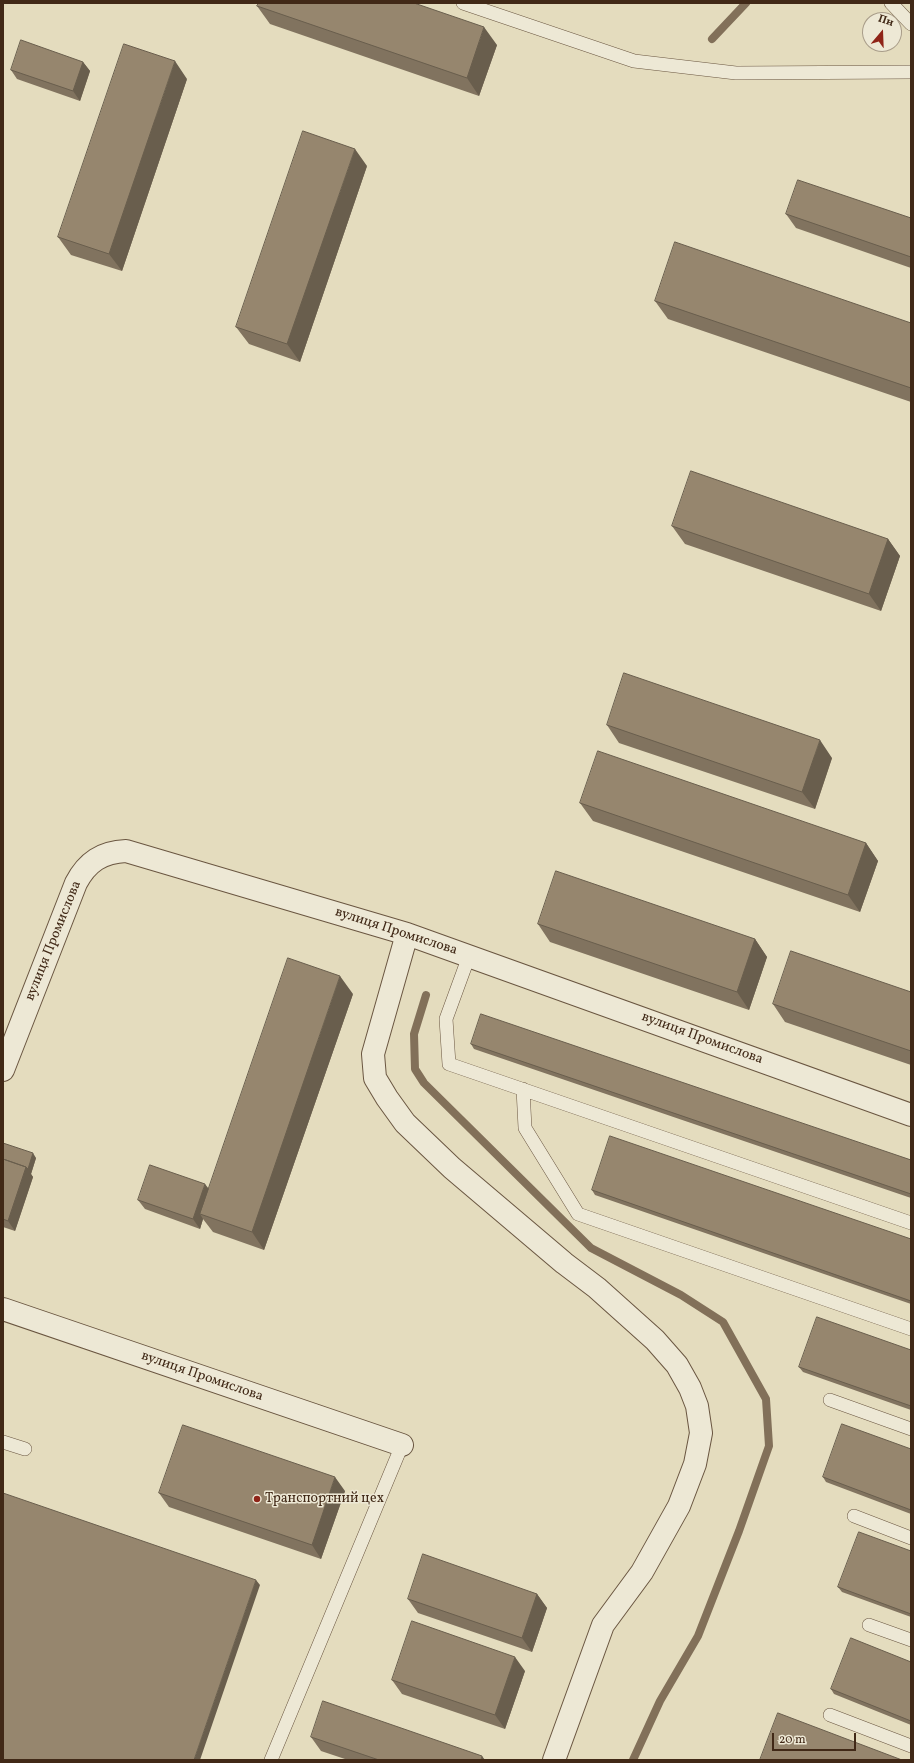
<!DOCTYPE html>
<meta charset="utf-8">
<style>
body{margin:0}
#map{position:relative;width:914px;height:1763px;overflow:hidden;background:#e4dcbe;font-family:Vollkorn,serif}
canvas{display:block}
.frame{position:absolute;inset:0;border:4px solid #412917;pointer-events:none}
.north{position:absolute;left:862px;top:12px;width:40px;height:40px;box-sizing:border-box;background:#ede8d5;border:1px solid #a89c89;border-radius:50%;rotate:19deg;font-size:11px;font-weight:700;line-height:16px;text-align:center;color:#412917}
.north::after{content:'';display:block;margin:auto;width:14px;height:18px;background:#8f2418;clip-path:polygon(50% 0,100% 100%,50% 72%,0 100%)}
.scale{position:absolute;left:772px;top:1733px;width:84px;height:18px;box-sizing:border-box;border:2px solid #412917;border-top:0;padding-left:5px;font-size:12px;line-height:14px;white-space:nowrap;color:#412917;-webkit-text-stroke:3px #ede8d5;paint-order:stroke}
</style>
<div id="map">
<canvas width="914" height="1763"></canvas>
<div class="frame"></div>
<div class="north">Пн</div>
<div class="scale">20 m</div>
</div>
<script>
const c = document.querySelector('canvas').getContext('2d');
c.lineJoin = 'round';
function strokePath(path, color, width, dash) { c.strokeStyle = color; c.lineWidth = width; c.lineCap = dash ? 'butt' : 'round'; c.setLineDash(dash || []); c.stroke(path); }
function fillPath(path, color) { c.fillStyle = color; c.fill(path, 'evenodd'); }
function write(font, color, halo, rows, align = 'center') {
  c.font = font + ' Vollkorn,serif'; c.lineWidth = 3; c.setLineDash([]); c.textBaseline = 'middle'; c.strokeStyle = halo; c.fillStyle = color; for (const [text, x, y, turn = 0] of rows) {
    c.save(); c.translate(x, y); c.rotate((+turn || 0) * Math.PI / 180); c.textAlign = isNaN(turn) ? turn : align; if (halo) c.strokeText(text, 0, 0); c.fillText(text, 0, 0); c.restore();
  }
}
strokePath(new Path2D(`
 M 712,39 L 746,3
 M 426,995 L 414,1034 L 415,1069 L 424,1083 L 591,1248 L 681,1295 L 723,1322 L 766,1399 L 769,1446 L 739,1531 L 698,1636 L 660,1701 L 633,1760`), '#827059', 8);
const service = new Path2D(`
 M 463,3 L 634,61 L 736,73 L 911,72
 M 891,3 L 911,24
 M 469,956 L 446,1019 L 449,1064 L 911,1223
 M 523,1089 L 525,1128 L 578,1214 L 911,1329
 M 830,1400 L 911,1429
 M 3,1442 L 25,1449
 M 854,1516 L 911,1538
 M 869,1625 L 911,1640
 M 830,1715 L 911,1746
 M 271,1760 L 402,1445`);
const minor = new Path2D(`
 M 407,934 L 373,1054 L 375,1078 L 387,1098 L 405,1123 L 452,1168 L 564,1263 L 597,1288 L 655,1340 L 677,1365 L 690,1388 L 697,1406 L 701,1433 L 695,1464 L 679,1506 L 642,1572 L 603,1625 L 554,1760
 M 3,1070 L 76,883 C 87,862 102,852 126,851 L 407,934 L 911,1115
 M 3,1309 L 402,1445`);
strokePath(service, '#6a5641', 14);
strokePath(minor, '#6a5641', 24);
strokePath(service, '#ede8d5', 13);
strokePath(minor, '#ede8d5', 22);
fillPath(new Path2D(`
 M 257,6 L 497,45 L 479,96 L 270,24 Z
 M 83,62 L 90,71 L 80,101 L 17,79 L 11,70 Z
 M 187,79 L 122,271 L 71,255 L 58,237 Z
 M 367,166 L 300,362 L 249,344 L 236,327 Z
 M 786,214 L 911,218 L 911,268 L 796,228 Z
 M 655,301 L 911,323 L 911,402 L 668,319 Z
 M 672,526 L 888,539 L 900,556 L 881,611 L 685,544 Z
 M 607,725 L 832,758 L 815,809 L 619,743 Z
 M 580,803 L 866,843 L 878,861 L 860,912 L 593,821 Z
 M 538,924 L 755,939 L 767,957 L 749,1010 L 550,942 Z
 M 911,992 L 911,1065 L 785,1022 L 773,1004 Z
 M 353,994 L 264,1250 L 213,1232 L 203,1219 L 200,1229 L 145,1209 L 138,1200 L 209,1189 Z
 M 471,1044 L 911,1160 L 911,1198 L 474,1049 Z
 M 3,1143 L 36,1158 L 31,1174 L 33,1177 L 15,1231 L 3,1227 Z
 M 592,1190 L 911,1239 L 911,1304 L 595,1195 Z
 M 911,1350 L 911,1410 L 803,1372 L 799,1367 Z
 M 911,1449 L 911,1514 L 826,1482 L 823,1477 Z
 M 345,1491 L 321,1559 L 169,1507 L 159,1493 Z
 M 911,1551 L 911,1617 L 842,1592 L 838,1587 Z
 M 537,1594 L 547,1608 L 532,1652 L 418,1613 L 408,1599 Z
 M 911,1662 L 911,1725 L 834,1694 L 831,1689 Z
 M 525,1671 L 505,1729 L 402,1694 L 392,1680 Z
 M 311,1737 L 485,1760 L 348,1760 L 321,1751 Z`), '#81735f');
fillPath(new Path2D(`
 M 484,27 L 497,45 L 479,96 L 467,78 Z
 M 175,61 L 187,79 L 122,271 L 109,254 Z
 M 83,62 L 90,71 L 80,101 L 73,91 Z
 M 355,149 L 367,166 L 300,362 L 287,344 Z
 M 888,539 L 900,556 L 881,611 L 869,594 Z
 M 820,740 L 832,758 L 815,809 L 802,792 Z
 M 866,843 L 878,861 L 860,912 L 848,895 Z
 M 755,939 L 767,957 L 749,1010 L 737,992 Z
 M 340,976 L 353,994 L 264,1250 L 252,1232 Z
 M 33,1153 L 36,1158 L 31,1174 L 33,1177 L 15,1231 L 8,1221 L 26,1167 Z
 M 205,1184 L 212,1193 L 200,1214 L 203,1219 L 200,1229 L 193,1219 Z
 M 335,1477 L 345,1491 L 321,1559 L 312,1545 Z
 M 256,1580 L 260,1585 L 200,1760 L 194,1760 Z
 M 537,1594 L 547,1608 L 532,1652 L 522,1638 Z
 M 515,1657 L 525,1671 L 505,1729 L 495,1715 Z
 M 482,1756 L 485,1760 L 481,1760 Z`), '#695e4d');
const building = new Path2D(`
 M 259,3 L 414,3 L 484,27 L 467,78 L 257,6 Z
 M 21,40 L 83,62 L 73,91 L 11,70 Z
 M 124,44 L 175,61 L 109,254 L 58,237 Z
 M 303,131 L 355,149 L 287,344 L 236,327 Z
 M 798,180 L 911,218 L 911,257 L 786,214 Z
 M 675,242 L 911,323 L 911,388 L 655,301 Z
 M 691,471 L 888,539 L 869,594 L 672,526 Z
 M 624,673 L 820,740 L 802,792 L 607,725 Z
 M 598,751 L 866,843 L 848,895 L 580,803 Z
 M 556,871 L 755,939 L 737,992 L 538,924 Z
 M 791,951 L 911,992 L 911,1051 L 773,1004 Z
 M 288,958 L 340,976 L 252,1232 L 200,1214 Z
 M 481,1014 L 911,1160 L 911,1194 L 471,1044 Z
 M 610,1136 L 911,1239 L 911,1301 L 592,1190 Z
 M 3,1143 L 33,1153 L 28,1169 L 26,1167 L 3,1159 Z
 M 3,1159 L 26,1167 L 8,1221 L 3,1219 Z
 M 150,1165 L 205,1184 L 193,1219 L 138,1200 Z
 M 817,1317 L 911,1350 L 911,1406 L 799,1367 Z
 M 842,1424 L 911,1449 L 911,1510 L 823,1477 Z
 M 183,1425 L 335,1477 L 312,1545 L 159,1493 Z
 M 3,1493 L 256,1580 L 194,1760 L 3,1760 Z
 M 859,1532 L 911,1551 L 911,1614 L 838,1587 Z
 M 423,1554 L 537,1594 L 522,1638 L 408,1599 Z
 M 412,1621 L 515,1657 L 495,1715 L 392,1680 Z
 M 851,1638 L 911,1662 L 911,1721 L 831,1689 Z
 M 323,1701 L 482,1756 L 481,1760 L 379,1760 L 311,1737 Z
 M 778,1713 L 902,1760 L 760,1760 Z`);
fillPath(building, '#96866e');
strokePath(building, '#695e4d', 1);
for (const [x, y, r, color] of [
 [257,1499,4,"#8f2418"]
]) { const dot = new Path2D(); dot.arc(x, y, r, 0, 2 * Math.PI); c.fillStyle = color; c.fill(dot); strokePath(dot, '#ede8d5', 1.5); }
write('14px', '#412917', '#ede8d5', [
 ["вулиця Промислова",396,932,18],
 ["вулиця Промислова",54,941,-68],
 ["вулиця Промислова",702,1039,20],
 ["вулиця Промислова",202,1377,19]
]);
write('14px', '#412917', '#ede8d5', [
 ["Транспортний цех",265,1499]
], 'left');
</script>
